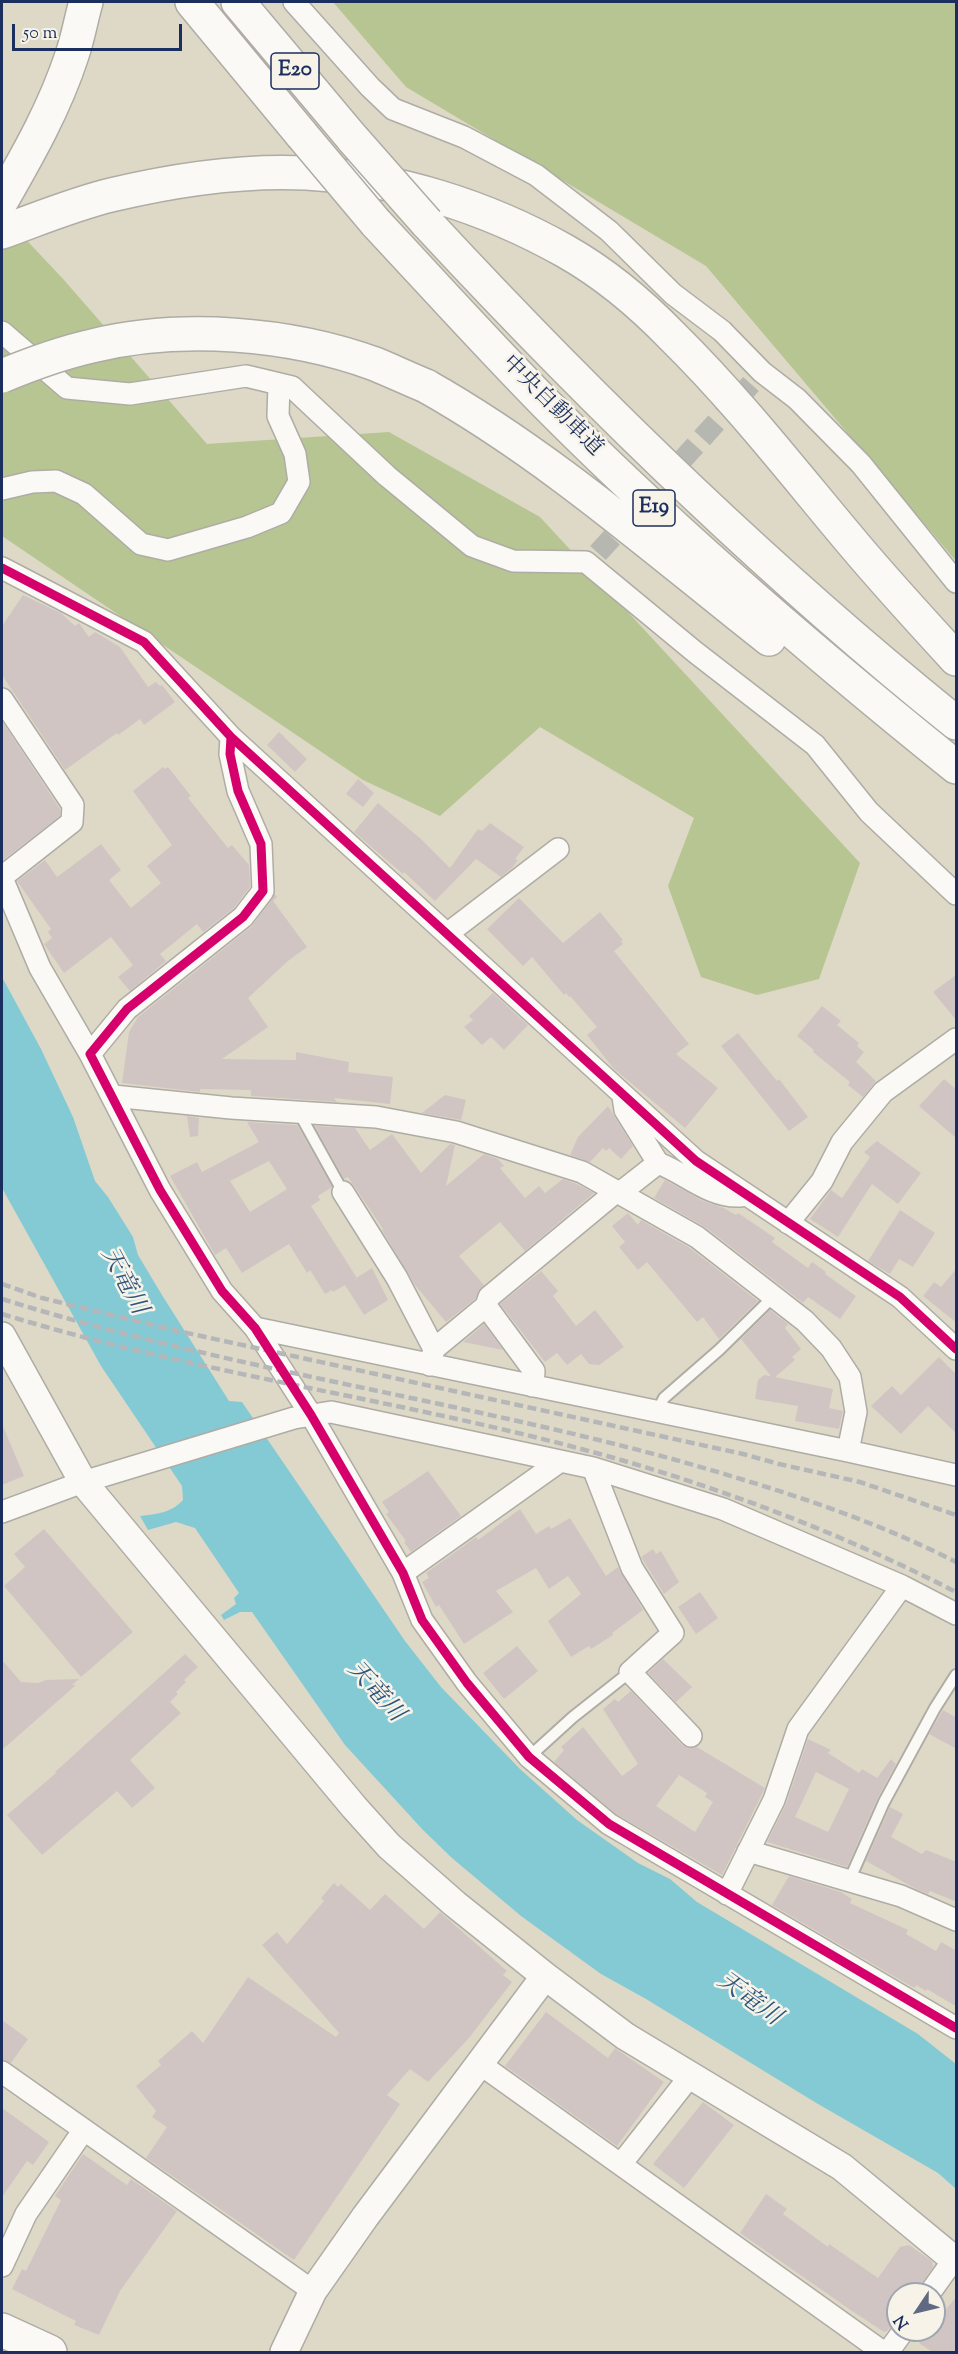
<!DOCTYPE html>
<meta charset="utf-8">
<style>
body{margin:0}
#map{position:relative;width:958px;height:2354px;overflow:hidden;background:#ded9c6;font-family:"Sorts Mill Goudy",serif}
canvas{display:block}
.frame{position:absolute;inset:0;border:3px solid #1b2f5e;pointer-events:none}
.north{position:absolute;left:886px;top:2282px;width:60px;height:60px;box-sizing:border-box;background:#f7f3e8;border:2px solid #9fa5b1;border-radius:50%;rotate:235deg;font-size:16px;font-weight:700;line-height:24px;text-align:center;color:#1b2f5e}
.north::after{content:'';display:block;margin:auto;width:21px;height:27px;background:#5f6a82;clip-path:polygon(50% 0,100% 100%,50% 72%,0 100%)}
.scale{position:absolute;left:12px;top:24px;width:170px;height:27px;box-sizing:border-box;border:3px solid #1b2f5e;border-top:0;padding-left:8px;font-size:18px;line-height:21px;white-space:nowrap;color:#1b2f5e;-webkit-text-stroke:4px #f7f3e8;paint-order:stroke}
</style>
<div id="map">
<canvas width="958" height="2354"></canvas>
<div class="frame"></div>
<div class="north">N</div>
<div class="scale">50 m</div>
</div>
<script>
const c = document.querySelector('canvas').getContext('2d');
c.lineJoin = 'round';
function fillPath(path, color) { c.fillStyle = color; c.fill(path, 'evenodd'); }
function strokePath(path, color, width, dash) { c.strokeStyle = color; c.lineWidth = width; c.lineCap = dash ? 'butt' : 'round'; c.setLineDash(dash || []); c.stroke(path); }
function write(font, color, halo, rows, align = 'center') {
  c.font = font + ' "Sorts Mill Goudy","Noto Serif JP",serif'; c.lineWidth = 5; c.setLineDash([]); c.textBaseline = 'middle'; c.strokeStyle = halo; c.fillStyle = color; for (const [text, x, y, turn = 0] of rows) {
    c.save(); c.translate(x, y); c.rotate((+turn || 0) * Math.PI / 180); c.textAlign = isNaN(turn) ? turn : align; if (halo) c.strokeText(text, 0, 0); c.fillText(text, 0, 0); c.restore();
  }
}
fillPath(new Path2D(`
 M 333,2 L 956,2 L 956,561 L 706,266 L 406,87 Z
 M 2,214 L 64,280 L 207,444 L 389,432 L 540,517 L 860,863 L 819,979 L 757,995 L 701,977 L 668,886 L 694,818 L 540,727 L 440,816 L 363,780 L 2,536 Z`), '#b6c592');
fillPath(new Path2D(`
 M 2,977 L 41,1049 L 73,1117 L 95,1181 L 108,1197 L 133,1237 L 138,1255 L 162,1295 L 229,1401 L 242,1402 L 405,1641 L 441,1687 L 520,1769 L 577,1820 L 638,1863 L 670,1879 L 697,1902 L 918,2034 L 956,2064 L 956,2189 L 938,2173 L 818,2104 L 646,1999 L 601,1974 L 521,1916 L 452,1858 L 423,1830 L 345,1745 L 252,1612 L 240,1612 L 224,1620 L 221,1615 L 236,1604 L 234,1598 L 239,1593 L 195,1528 L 176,1522 L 148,1530 L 140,1516 C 157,1514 171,1513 183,1500 L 182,1486 L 101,1366 L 2,1188 Z`), '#84cad5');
fillPath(new Path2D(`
 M 23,595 L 61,613 L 75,626 L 79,623 L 89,637 L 95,632 L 120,647 L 148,687 L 156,682 L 160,686 L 162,685 L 175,702 L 144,725 L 140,719 L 118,735 L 117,733 L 65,770 L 2,675 L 2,626 Z
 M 2,721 L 60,809 L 60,816 L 3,860 Z
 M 279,732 L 307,759 L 295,772 L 267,745 Z
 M 163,767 L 165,769 L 168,767 L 191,796 L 188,798 L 228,848 L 232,845 L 249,865 L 250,887 L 234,908 L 203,932 L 197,924 L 160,954 L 166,961 L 130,991 L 118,977 L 133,965 L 111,937 L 64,973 L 44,944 L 52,938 L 48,932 L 51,929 L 17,881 L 45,860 L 57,877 L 101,844 L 121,870 L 109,880 L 131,908 L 161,883 L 147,866 L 172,845 L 133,791 Z
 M 358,779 L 374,793 L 363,807 L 346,794 Z
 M 378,803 L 421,839 L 450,868 L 478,829 L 482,831 L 490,823 L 524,847 L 515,859 L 518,860 L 512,868 L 501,877 L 476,859 L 435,901 L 404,872 L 403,874 L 354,832 Z
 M 275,894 L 277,897 L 273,901 L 307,947 L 288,961 L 248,998 L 268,1027 L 222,1059 L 296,1060 L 296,1052 L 349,1062 L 348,1072 L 393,1077 L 390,1104 L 334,1098 L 337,1102 L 251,1096 L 251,1090 L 200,1089 L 200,1092 L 122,1083 L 129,1032 L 138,1017 L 251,927 Z
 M 519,898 L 563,943 L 600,912 L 623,940 L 621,941 L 623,944 L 614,951 L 689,1044 L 676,1054 L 718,1088 L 685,1128 L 614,1069 L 587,1035 L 597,1027 L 570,996 L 569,997 L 566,993 L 564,995 L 532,957 L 523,966 L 487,929 Z
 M 957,974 L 957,1021 L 933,992 Z
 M 493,993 L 528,1025 L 504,1050 L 491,1037 L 482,1045 L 464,1027 L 473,1020 L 469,1016 Z
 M 822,1006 L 841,1021 L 837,1025 L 859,1043 L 857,1046 L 864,1052 L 856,1062 L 876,1081 L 863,1097 L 848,1085 L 850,1082 L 813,1052 L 814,1050 L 797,1036 Z
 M 738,1033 L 777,1081 L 779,1079 L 808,1117 L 789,1131 L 721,1046 Z
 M 944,1079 L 957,1090 L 957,1139 L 919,1106 Z
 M 445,1095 L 466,1100 L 461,1120 L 422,1113 Z
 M 608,1106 L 633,1146 L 621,1159 L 609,1148 L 606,1151 L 603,1148 L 590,1162 L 570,1155 L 578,1137 Z
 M 187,1116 L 199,1118 L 198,1136 L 190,1137 Z
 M 247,1122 L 297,1125 L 332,1187 L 318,1196 L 320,1200 L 311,1206 L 357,1278 L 353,1280 L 372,1268 L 388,1300 L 364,1315 L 345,1285 L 333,1292 L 332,1290 L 325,1294 L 310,1270 L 307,1273 L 289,1244 L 242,1273 L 226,1248 L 215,1255 L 170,1176 L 197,1162 L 202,1172 L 259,1142 ZM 269,1161 L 287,1189 L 250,1212 L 230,1181 Z
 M 315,1126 L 355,1128 L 370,1150 L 392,1134 L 421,1173 L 450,1144 L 455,1145 L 446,1186 L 484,1154 L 498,1159 L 504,1166 L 500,1168 L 525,1198 L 539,1186 L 545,1193 L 563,1179 L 577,1184 L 594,1193 L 525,1251 L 500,1222 L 459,1256 L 484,1285 L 475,1299 L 446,1322 L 415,1285 L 382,1230 L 383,1229 L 348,1177 L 344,1179 Z
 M 877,1141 L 921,1173 L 898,1204 L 872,1184 L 838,1237 L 810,1219 L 831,1190 L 842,1198 L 870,1157 L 864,1152 Z
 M 665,1180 L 703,1201 L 724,1208 L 736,1215 L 738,1213 L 775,1238 L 772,1242 L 808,1268 L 812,1262 L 826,1272 L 825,1274 L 856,1296 L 840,1319 L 808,1297 L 803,1303 L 705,1227 L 654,1198 Z
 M 900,1210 L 935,1233 L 913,1267 L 899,1259 L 890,1274 L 868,1261 Z
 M 628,1213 L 638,1225 L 641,1220 L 690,1248 L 758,1301 L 719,1339 L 703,1317 L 697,1322 L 647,1262 L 638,1270 L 619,1247 L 625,1242 L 612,1226 Z
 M 957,1268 L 957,1323 L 923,1296 L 934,1282 L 941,1287 Z
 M 541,1271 L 558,1291 L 553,1296 L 576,1326 L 595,1310 L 624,1347 L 599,1365 L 589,1364 L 581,1354 L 567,1365 L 557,1353 L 545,1362 L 500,1304 Z
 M 770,1310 L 788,1324 L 785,1328 L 801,1349 L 792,1357 L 795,1360 L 775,1377 L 833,1389 L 829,1408 L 843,1411 L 839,1429 L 795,1421 L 798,1406 L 755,1399 L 758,1380 L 764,1375 L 771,1376 L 741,1339 Z
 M 484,1324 L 503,1350 L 463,1342 Z
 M 939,1357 L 957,1375 L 957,1434 L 928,1406 L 901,1434 L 871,1406 L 892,1386 L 901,1395 Z
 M 2,1424 L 24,1476 L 2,1485 Z
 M 428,1471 L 461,1516 L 411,1552 L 404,1542 L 406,1541 L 386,1514 L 389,1512 L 382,1502 Z
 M 520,1509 L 536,1534 L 549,1526 L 551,1529 L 570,1518 L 606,1576 L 618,1567 L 643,1610 L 612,1633 L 613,1635 L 591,1649 L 589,1646 L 571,1657 L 548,1621 L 581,1594 L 568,1576 L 549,1589 L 536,1568 L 496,1591 L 513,1612 L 464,1644 L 439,1605 L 436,1607 L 422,1582 L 429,1578 L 426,1573 L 476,1537 L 478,1540 Z
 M 44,1529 L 133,1632 L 81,1677 L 4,1586 L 25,1567 L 14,1554 Z
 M 653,1549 L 656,1554 L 661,1551 L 679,1582 L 664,1594 L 641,1557 Z
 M 700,1592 L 718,1618 L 696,1634 L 678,1607 Z
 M 517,1646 L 538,1671 L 504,1699 L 483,1673 Z
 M 185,1654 L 198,1667 L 184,1680 L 186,1682 L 176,1692 L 178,1694 L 170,1702 L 181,1713 L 130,1760 L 155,1788 L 132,1808 L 117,1791 L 42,1855 L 7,1815 L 56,1773 L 55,1772 Z
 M 663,1659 L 692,1687 L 676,1702 L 648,1673 Z
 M 2,1660 L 21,1682 L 38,1683 L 46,1680 L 79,1679 L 72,1685 L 76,1685 L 2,1750 Z
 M 631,1691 L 682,1745 L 688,1748 L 697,1747 L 765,1788 L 722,1875 L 616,1814 L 554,1762 L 564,1750 L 561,1747 L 583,1727 L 622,1776 L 638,1764 L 603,1709 L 615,1699 L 618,1702 ZM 679,1775 L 707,1793 L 705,1797 L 713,1802 L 695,1832 L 656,1806 Z
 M 943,1710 L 957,1718 L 957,1749 L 929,1734 Z
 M 808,1739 L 831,1750 L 828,1753 L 859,1773 L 862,1769 L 877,1778 L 891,1759 L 896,1764 L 877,1799 L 847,1867 L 767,1842 L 786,1804 ZM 816,1772 L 849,1789 L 828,1832 L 795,1817 Z
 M 890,1807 L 903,1814 L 891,1837 L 922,1854 L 926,1850 L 957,1862 L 957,1902 L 930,1891 L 928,1894 L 916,1889 L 866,1861 Z
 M 789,1876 L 841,1892 L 852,1899 L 850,1903 L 908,1930 L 906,1934 L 936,1951 L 941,1942 L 957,1951 L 957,2007 L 927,1989 L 926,1991 L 916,1985 L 915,1988 L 907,1984 L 772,1905 Z
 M 334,1883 L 338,1887 L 341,1884 L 370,1910 L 385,1894 L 424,1929 L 440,1912 L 507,1971 L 503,1975 L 512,1982 L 469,2038 L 428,2082 L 410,2069 L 387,2095 L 400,2104 L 294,2260 L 146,2158 L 167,2127 L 152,2117 L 156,2111 L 136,2086 L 161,2065 L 158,2061 L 192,2031 L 203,2043 L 248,1977 L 336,2037 L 339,2033 L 262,1945 L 277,1932 L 287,1944 L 324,1901 L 321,1898 Z
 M 546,2012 L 608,2058 L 615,2048 L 664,2082 L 617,2146 L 505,2066 Z
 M 2,2020 L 28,2039 L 11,2063 L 2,2060 Z
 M 703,2102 L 734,2125 L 684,2188 L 653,2164 Z
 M 2,2108 L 49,2142 L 33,2165 L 27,2161 L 2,2197 Z
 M 83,2154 L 127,2185 L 131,2179 L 177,2211 L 120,2291 L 99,2335 L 74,2325 L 76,2321 L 12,2289 L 22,2269 L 26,2271 L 61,2200 L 55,2196 Z
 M 766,2194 L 787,2209 L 783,2214 L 828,2247 L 829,2244 L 878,2278 L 900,2247 L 909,2245 L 932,2261 L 933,2267 L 919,2287 L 916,2294 L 898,2294 L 898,2319 L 887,2331 L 884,2332 L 852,2311 L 740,2233 Z
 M 957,2296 L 957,2352 L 932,2352 L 919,2343 L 929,2330 L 934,2330 L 934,2324 Z`), '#d1c5c4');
strokePath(new Path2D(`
 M 598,553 L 751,384`), '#b7b7b1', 21, [21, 10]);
const service = new Path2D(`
 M 298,1111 L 343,1192
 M 657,1412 L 664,1398 L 719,1350 L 774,1296
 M 529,1757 L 573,1717 L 630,1672
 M 849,1881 L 884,1802 L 935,1708 L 956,1675`);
const minor = new Path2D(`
 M 294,2 L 370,87 L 393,109 L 464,137 L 536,175 L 609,231 L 673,294 L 722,331 L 762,372 L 797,399 L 861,464 L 956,582
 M 2,332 L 67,388 L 130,394 L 246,376 L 292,387 L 387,476 L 472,546 L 513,561 L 586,562 L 695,652 L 815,745 L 869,812 L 956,894
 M 2,489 L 32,482 L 56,481 L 84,494 L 141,544 L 168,550 L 247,527 L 281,513 L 299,482 L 295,454 L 278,416 L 279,384
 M 2,568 L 144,642 L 231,737 L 696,1161 L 900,1297 L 956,1349
 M 2,699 L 73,805 L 72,822 L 2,877
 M 231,737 L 230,754 L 238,791 L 261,844 L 263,891 L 243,917 L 127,1009 L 90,1054 L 160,1190 L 222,1291 L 255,1328 L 311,1415 L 403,1573 L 422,1620 L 467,1683 L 529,1757 L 609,1824 L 956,2028
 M 2,878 L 40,968 L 90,1054
 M 447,934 L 558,849
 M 113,1096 L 231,1108 L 376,1117 L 456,1132 L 582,1172 L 697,1237 L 805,1321 L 831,1348 L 850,1377 L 856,1412 L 848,1451
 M 658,1163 C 685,1173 710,1198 740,1196
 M 343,1192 L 397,1278 L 434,1349
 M 621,1192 L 658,1163 L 625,1110 L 623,1097
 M 788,1223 L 822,1181 L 842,1142 L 883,1092 L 956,1039
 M 486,1306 L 489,1297 L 617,1191
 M 255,1328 L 848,1451 L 956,1475
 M 430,1365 L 434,1349 L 486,1306 L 534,1371 L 533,1386
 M 593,1468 L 632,1568 L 673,1633 L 630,1672 L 691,1736
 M 2,1512 L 83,1482 L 294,1418 L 331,1412 L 593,1468 L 723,1509 L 902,1586 L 956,1614
 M 403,1573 L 559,1462
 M 748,1851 L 901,1896 L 956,1920
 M 727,1894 L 774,1800 L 798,1729 L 902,1586
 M 480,2064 L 883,2352
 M 2,2072 L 313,2291
 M 621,2164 L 691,2075
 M 2,2266 L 26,2214 L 83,2131
 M 929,2294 L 954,2259
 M 888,2352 L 904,2330`);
const tertiary = new Path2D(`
 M 2,1336 L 83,1482 L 354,1807 L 389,1846 L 455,1904 L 545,1976 L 625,2036 L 842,2167 L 956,2261
 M 284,2352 L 313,2291 L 365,2217 L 545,1976`);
const primary = new Path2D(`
 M 2,2330 L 50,2352`);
const motorway = new Path2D(`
 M 192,2 L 302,135
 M 238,2 L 353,139
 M 2,200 C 29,153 55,107 72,55 C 78,38 81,19 86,2
 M 376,223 C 433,284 488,345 546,404 C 675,534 814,653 956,767
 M 427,223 C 592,401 767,571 956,723
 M 2,232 C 38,219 74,204 111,195 C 174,180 242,170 306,173 C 396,178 487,207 565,251 C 604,273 642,305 673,337 C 739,402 796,476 856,547 C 888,585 922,622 956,659
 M 426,386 C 550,456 657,551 769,639`);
strokePath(service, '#aeaca4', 14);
strokePath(minor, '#aeaca4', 24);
strokePath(tertiary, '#aeaca4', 30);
strokePath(primary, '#aeaca4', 36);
strokePath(motorway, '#aeaca4', 36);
strokePath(service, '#faf9f6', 10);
strokePath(minor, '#faf9f6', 21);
strokePath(tertiary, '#faf9f6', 27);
strokePath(primary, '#faf9f6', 33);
strokePath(motorway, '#faf9f6', 33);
strokePath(new Path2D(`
 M 2,1284 L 42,1298 L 178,1331 L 743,1454 L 779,1464 L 860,1482 L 956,1515
 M 2,1299 C 222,1368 453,1399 676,1460 C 771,1487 868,1517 956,1562
 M 2,1314 C 200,1375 407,1400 607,1456 C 725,1489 847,1536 956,1592`), '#b4b6b8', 4.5, [9, 4.5]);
const motorwayBridge = new Path2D(`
 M 302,135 L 376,223
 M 353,139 L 427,223
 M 2,376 C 31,364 61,353 92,346 C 181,324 290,333 375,364 C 392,371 409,379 426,386`);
strokePath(motorwayBridge, '#aeaca4', 36, []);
strokePath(motorwayBridge, '#faf9f6', 33);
strokePath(new Path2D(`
 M 2,568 L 144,642 L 231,737 L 696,1161 L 900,1297 L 956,1349
 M 231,737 L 230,754 L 238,791 L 261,844 L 263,891 L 243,917 L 127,1009 L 90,1054 L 160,1190 L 222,1291 L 255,1328 L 311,1415 L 403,1573 L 422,1620 L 467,1683 L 529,1757 L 609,1824 L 956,2028`), '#d6006c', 9);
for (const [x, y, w] of [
 [295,71,48],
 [654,508,42]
]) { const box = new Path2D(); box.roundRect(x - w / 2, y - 18, w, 36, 4.5); c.fillStyle = '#f7f3e8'; c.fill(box); strokePath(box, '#1b2f5e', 1.5); }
write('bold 21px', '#1b2f5e', null, [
 ["E20",295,71],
 ["E19",654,508]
]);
write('22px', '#1b2f5e', '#f7f3e8', [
 ["中央自動車道",551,407,45]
]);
write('italic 24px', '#2c547d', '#f7f3e8', [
 ["天竜川",122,1282,62],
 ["天竜川",374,1693,48],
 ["天竜川",748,2001,36]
]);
</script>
